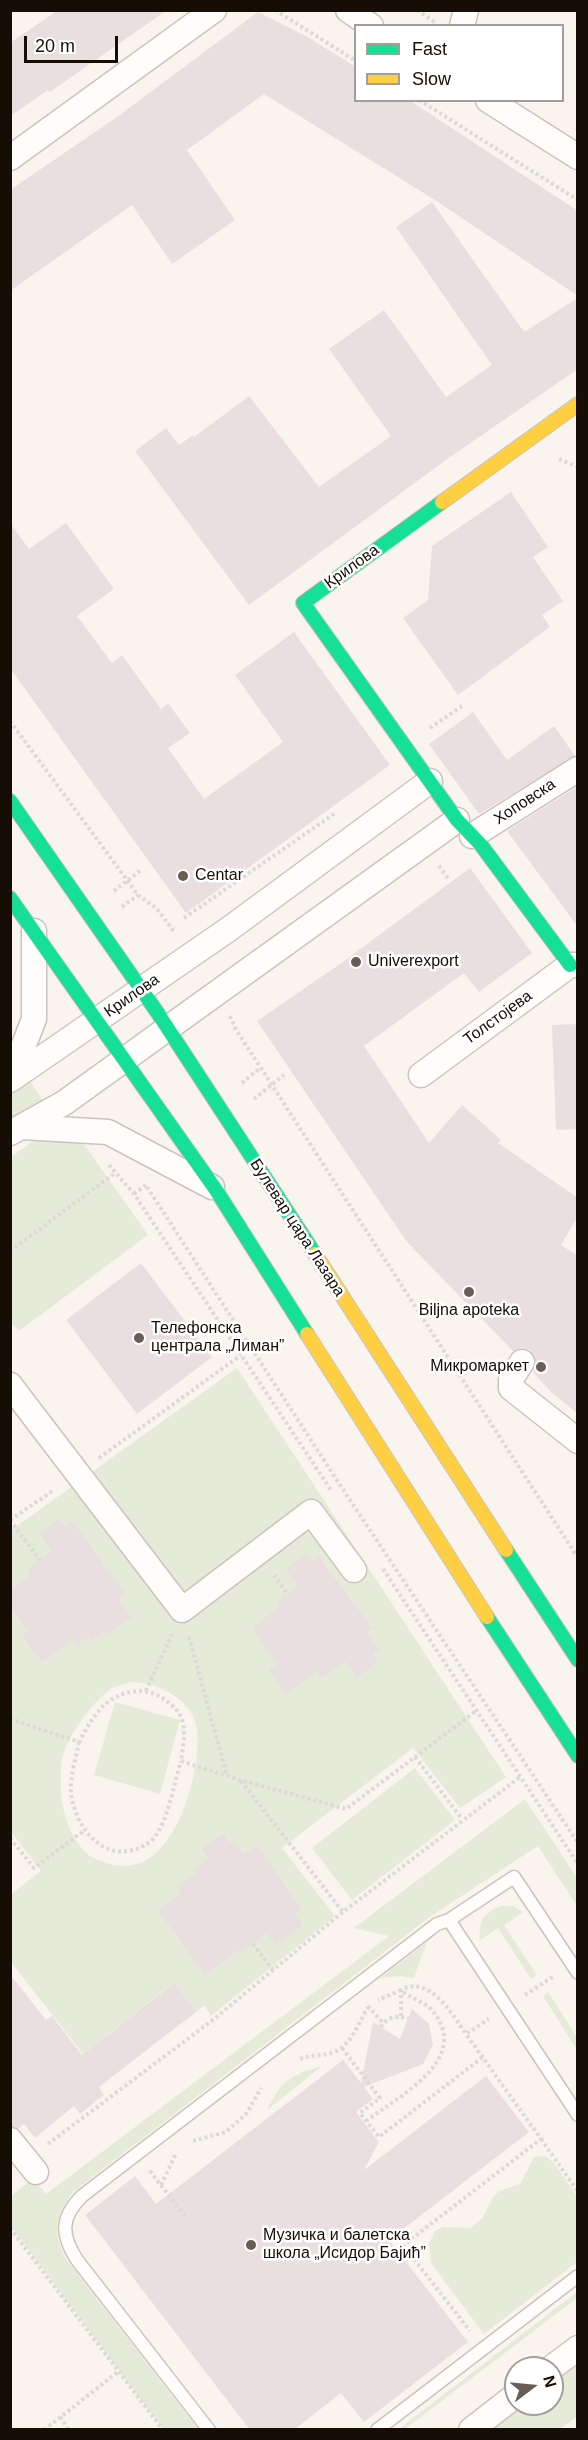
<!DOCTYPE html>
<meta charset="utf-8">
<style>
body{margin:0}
#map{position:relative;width:588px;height:2440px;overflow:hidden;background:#faf4ee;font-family:Helvetica,sans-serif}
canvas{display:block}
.frame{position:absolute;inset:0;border:12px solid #160d05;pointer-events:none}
.legend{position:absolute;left:354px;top:24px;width:210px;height:78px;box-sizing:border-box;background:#fff;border:2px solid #a29e9b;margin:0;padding:8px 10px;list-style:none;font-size:18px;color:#160d05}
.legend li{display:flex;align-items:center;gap:12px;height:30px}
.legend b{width:30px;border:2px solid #a29e9b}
.north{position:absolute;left:504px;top:2356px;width:60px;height:60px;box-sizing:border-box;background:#fff;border:2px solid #a29e9b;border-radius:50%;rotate:74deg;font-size:16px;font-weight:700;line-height:24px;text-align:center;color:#160d05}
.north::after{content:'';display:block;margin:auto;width:21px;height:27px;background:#665e57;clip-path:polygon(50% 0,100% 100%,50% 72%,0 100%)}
.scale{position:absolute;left:24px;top:36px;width:94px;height:27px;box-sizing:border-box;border:3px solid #160d05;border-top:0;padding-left:8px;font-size:18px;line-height:21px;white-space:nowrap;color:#160d05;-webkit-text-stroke:4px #fff;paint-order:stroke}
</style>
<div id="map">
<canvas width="588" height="2440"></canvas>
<div class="frame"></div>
<ul class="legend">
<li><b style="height:8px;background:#16e098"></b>Fast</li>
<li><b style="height:8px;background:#ffcf43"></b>Slow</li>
</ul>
<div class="north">N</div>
<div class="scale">20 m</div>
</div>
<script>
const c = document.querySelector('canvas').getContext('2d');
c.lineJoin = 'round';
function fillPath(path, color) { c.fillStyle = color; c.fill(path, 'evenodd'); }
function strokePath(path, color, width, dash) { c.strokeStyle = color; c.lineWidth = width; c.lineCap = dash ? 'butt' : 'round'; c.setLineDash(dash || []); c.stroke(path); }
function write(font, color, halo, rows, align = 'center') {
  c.font = font + ' Helvetica,sans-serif'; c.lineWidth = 5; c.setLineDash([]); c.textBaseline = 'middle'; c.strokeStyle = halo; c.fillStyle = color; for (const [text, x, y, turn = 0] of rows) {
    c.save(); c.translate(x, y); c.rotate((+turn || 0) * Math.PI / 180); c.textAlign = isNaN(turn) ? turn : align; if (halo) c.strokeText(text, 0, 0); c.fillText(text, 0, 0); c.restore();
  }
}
fillPath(new Path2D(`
 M 23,1071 L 50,1111 L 11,1133 L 11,1080 Z
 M 40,1136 L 82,1141 L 148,1235 L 19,1331 L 10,1321 L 10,1158 Z
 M 237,1368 L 506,1777 L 460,1808 L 413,1748 L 282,1848 L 335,1916 L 211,2016 L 204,2005 L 196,2012 L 173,1983 L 83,2054 L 11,1962 L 11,1894 L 41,1871 L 11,1832 L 10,1531 ZM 132,1682 C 159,1683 192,1699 197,1729 C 202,1766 180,1847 142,1862 C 125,1869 111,1866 94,1858 C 84,1854 79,1844 73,1835 C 61,1814 59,1784 62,1760 C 65,1740 93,1700 111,1689 C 116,1686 126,1684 132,1682 Z
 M 115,1702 L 180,1720 L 160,1794 L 94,1775 Z
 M 415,1768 L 455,1820 L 352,1900 L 312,1848 Z
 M 525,1799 L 577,1878 L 577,1906 L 538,1846 L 431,1916 L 73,2192 C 55,2216 52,2232 66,2259 L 198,2429 L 163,2429 L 11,2226 L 11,2196 L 33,2179 L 46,2194 L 389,1936 L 354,1928 Z
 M 501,1906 L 513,1906 L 523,1912 L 504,1925 L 537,1975 L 531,1979 L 498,1928 L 480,1940 C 478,1922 484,1912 501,1906 Z
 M 427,1942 L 414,1978 L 400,1976 L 380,1978 Z
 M 548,1992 L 577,2037 L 577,2050 L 543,1996 Z
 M 322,2066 L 267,2110 C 281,2080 291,2075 322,2066 Z
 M 545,2156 L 553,2162 L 577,2196 L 577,2262 L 484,2334 L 431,2263 L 429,2243 L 435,2231 L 443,2227 L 471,2228 L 483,2217 L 493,2197 L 499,2191 L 520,2184 L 534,2157 Z
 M 577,2292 L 577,2298 L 405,2429 L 399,2429 Z
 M 577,2364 L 577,2417 L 560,2429 L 491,2430 L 525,2404 L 552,2404 L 552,2383 Z`), '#e6ead9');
fillPath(new Path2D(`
 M 58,10 L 167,10 L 50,92 L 48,90 L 10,116 L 10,43 Z
 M 258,12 L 306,36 L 356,67 L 356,100 L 409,100 L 578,211 L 578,296 L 435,200 L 264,94 L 187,150 L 235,220 L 172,264 L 132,205 L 10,291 L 10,190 L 117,117 Z
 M 432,202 L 524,332 L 578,298 L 578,369 L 450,457 L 249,605 L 135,451 L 166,428 L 179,445 L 193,435 L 194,437 L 249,396 L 319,487 L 391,436 L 329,349 L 384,310 L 446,397 L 492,365 L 396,227 Z
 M 511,492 L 548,547 L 533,557 L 563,601 L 542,615 L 550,627 L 458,695 L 403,618 L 428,600 L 432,546 Z
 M 10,523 L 29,549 L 66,523 L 114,589 L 77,616 L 112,663 L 122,655 L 161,709 L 168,703 L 190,733 L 168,748 L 204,799 L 283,742 L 235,675 L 294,632 L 390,765 L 186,913 L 10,668 Z
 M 473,712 L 507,760 L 554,726 L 575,756 L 479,814 L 429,744 Z
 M 578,786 L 578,927 L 507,831 Z
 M 470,868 L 532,953 L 479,992 L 464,973 L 364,1046 L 429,1143 L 462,1105 L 501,1140 L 498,1143 L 578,1198 L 578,1216 L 561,1245 L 578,1256 L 578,1414 L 551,1392 L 533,1372 L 536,1362 L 530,1350 L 522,1348 L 513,1351 L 407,1242 L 257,1021 L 340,964 Z
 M 578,1024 L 578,1129 L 556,1130 L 552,1025 Z
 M 141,1263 L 212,1357 L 137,1414 L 66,1320 Z
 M 59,1519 L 65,1526 L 72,1521 L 84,1537 L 124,1593 L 118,1598 L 131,1617 L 106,1634 L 103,1632 L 92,1640 L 88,1637 L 77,1645 L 72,1640 L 42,1662 L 22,1636 L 28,1631 L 10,1606 L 10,1590 L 31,1575 L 28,1569 L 52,1551 L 40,1533 Z
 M 306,1554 L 312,1561 L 318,1556 L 372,1628 L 366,1632 L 379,1649 L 372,1654 L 378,1662 L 357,1677 L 345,1661 L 322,1678 L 317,1671 L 286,1694 L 269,1670 L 278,1664 L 252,1628 L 280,1607 L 276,1602 L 298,1586 L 286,1569 Z
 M 223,1834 L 229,1843 L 233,1840 L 244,1854 L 257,1846 L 301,1909 L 294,1914 L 303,1925 L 276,1945 L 267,1933 L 242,1952 L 240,1949 L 205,1975 L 158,1910 L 181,1893 L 177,1887 L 197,1873 L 194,1869 L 209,1858 L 202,1849 Z
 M 10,1974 L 46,2020 L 52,2016 L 82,2055 L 174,1983 L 196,2012 L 99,2087 L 104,2095 L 80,2114 L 74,2106 L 35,2138 L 24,2124 L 18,2129 L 10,2126 Z
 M 412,2009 L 429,2024 L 433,2045 L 423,2064 L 364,2087 L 373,2099 L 356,2112 L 379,2142 L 364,2170 L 486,2076 L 529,2132 L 389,2240 L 468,2342 L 364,2422 L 341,2393 L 294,2430 L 250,2430 L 85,2215 L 135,2176 L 156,2204 L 343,2060 L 361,2083 L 373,2022 L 400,2039 Z`), '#e9dfe1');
const lane = new Path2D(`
 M 578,1973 L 514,1877 L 449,1920 L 578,2115
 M 209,2430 L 77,2260 C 61,2235 60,2218 82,2196 L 437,1924 L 449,1920
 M 377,2430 L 578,2276`);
const street = new Path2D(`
 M 348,10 L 371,26
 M 462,26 L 466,10
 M 488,100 L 578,157
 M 10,158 L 214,10
 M 472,836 L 578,769
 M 10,1072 L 16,1065 L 34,1019 L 34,931
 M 421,1075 L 570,965 L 578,965
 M 10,1080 L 229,929 L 430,781
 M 23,1127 L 108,1132 L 212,1187
 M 10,1133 L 64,1103 L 457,820
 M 522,1362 L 511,1379 L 511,1388 L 578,1441
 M 10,1385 L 182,1610 L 311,1512 L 354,1570
 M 10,2140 L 36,2172
 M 551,2368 L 578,2348
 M 471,2430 L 516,2395`);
const fast = new Path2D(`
 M 442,502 L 303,603 L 457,820 L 481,845 L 570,965
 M 10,801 L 157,1012 L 315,1254
 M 10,898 L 216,1190 L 307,1334
 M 506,1550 L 578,1660
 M 487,1617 L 578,1756`);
const slow = new Path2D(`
 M 442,502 L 578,404
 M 315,1254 L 506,1550
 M 307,1334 L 487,1617`);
strokePath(lane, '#cbc4bc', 15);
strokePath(street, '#cbc4bc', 27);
strokePath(fast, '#cbc4bc', 16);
strokePath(slow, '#cbc4bc', 16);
strokePath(new Path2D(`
 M 275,10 L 356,61
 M 417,10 L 436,23
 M 419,100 L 578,200
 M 559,459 L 578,467
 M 10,721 L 138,895 L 157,909 L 175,933
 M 430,728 L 462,706
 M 439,866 L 448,878
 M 114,891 L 140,871
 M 122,907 L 138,895
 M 184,918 L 334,814
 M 230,1016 L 235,1028 L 578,1558
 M 242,1083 L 260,1068
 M 254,1099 L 284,1075
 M 109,1165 L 134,1194 L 331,1490
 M 147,1187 L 342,1488 L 578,1843
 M 134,1194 L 147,1184
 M 10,1251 L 115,1173
 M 99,1458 L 241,1355
 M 10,1520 L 54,1490
 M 10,1520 L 40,1560
 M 383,1569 L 578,1864
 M 274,1575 L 287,1594
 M 189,1637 L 227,1776
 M 146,1691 L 172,1634
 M 10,1719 L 79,1742 C 93,1716 106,1693 139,1691 C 148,1691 157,1694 164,1699 C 173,1706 181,1712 183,1724 C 186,1736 182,1750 181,1761 L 240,1780 L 346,1809 L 476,1711
 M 79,1742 C 76,1758 70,1776 71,1792 C 74,1823 98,1859 133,1850 C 140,1848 148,1844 153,1839 C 168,1822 174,1783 181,1761
 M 415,1757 L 462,1819
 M 241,1781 L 343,1912
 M 10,1838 L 34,1868 L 85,1830
 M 253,1944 L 273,1970
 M 525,1995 L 554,1976
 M 368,2006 L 383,2023
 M 401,2016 L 401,1990 C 429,1974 453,2015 466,2034 L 489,2019
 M 381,2027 C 386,2017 398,2015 408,2018
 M 342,2048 L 380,2098 L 360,2113 L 379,2137 L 483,2057
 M 300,2059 C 311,2055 323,2056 334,2052 C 352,2045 359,2021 369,2006
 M 366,2121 C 399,2096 473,2059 432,2010 C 425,2002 410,1998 401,1990 L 378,2000
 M 541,2139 L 578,2192
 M 193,2141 L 226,2132 L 247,2113 L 261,2088
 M 48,2144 L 214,2019 L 343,1912 L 520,1777
 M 150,2171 L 187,2219
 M 161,2185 L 176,2154
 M 10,2228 L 163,2430
 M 403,2245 L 470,2331
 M 397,2250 L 541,2139 L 466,2034
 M 60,2417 L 69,2430
 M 44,2430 L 119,2371`), '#dbdad8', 4, [3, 3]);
strokePath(lane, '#fefdfc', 12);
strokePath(street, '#fefdfc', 24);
strokePath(fast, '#16e098', 14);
strokePath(slow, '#ffcf43', 14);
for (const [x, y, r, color] of [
 [183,876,6,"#665e57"],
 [356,962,6,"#665e57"],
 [469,1292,6,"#665e57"],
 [139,1338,6,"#665e57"],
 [541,1367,6,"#665e57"],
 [251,2245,6,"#665e57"]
]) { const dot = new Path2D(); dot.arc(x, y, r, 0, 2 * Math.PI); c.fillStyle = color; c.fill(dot); strokePath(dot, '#fff', 2); }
write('16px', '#160d05', '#fff', [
 ["Крилова",352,567,-36],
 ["Хоповска",525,802,-33],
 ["Крилова",132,996,-35],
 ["Толстојева",498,1018,-36],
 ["Булевар цара Лазара",297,1228,57]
]);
write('16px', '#160d05', '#fff', [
 ["Centar",195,876],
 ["Univerexport",368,962],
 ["Biljna apoteka",469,1311,"center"],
 ["Телефонска",151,1329],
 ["централа „Лиман”",151,1347],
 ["Микромаркет",529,1367,"right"],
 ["Музичка и балетска",263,2236],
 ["школа „Исидор Бајић”",263,2254]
], 'left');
</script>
